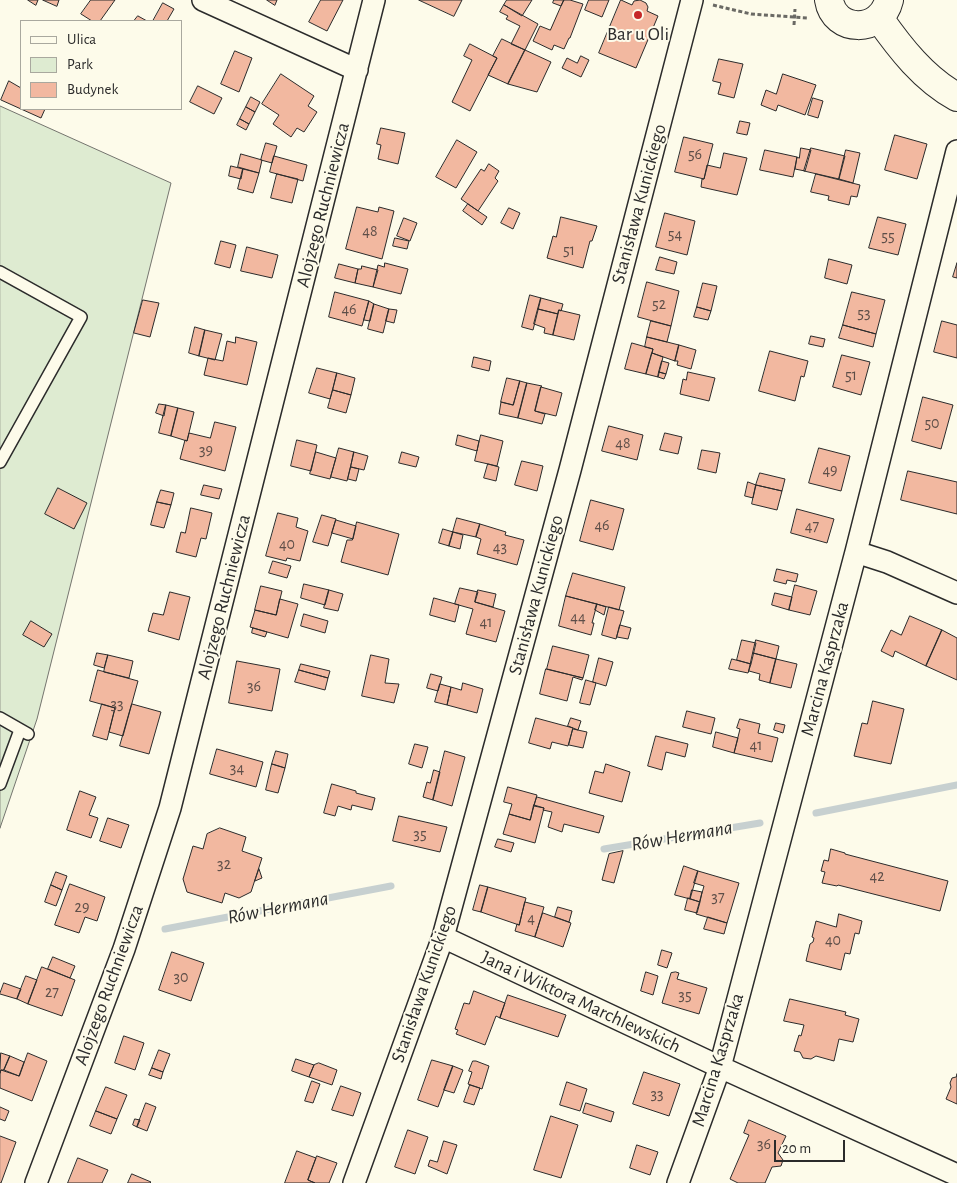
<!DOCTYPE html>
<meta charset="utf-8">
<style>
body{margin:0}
#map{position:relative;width:957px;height:1183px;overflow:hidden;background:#fdfbea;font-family:"Alegreya Sans",sans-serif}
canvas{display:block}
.legend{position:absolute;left:20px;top:20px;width:162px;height:90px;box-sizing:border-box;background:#fdfbea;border:1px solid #a9a89e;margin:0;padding:6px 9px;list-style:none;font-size:15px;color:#2b2b2b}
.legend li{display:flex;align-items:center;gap:10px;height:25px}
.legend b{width:25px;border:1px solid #a9a89e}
.scale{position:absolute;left:774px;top:1140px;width:71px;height:22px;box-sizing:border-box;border:2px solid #2b2b2b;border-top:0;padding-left:6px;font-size:15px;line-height:18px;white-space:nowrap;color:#2b2b2b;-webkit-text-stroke:4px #fdfbea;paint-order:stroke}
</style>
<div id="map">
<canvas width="957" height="1183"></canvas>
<ul class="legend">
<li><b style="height:6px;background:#fdfbea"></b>Ulica</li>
<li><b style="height:14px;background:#deebd1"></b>Park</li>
<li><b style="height:14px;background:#f2b8a0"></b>Budynek</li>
</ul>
<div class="scale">20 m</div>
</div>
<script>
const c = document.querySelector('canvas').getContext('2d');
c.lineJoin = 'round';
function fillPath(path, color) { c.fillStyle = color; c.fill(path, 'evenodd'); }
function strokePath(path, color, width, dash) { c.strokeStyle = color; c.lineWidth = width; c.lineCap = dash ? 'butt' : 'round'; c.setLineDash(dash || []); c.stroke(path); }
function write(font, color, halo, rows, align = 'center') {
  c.font = font + ' "Alegreya Sans",sans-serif'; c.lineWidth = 4; c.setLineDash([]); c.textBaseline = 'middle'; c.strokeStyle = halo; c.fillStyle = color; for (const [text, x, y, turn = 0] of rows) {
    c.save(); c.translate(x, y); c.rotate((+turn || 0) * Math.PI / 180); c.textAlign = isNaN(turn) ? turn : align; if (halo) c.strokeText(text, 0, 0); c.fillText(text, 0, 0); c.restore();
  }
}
const green = new Path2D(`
 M 0,106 L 171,183 L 37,719 L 0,828 Z`);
fillPath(green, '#deebd1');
strokePath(green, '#74746e', 1);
strokePath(new Path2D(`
 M 816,813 L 957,785
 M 604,849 L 760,823
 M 165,929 L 391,886`), '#c7d0d0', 7);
const building = new Path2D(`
 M 28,0 L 38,0 L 36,5 Z
 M 43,0 L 59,0 L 57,6 Z
 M 91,0 L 115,0 L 100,21 L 92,21 L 81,14 Z
 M 267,0 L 277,0 L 275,5 Z
 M 321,0 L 343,0 L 327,31 L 309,22 Z
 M 419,0 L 462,0 L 454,16 Z
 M 507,0 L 532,0 L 522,16 L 504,5 Z
 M 554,0 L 564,0 L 561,6 L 553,3 Z
 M 564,0 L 570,0 L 583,4 L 570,38 L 569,38 L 564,49 L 554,45 L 552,50 L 533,41 L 540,26 L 550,30 Z
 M 589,0 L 609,0 L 602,17 L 585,10 Z
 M 621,0 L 632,5 L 634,1 L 640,0 L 646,3 L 648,7 L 647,11 L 658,16 L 636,68 L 599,53 Z
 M 163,3 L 174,9 L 167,21 L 153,21 Z
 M 504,5 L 538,24 L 525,50 L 511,44 L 520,26 L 506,19 L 508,16 L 500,12 Z
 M 138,16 L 147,21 L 134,21 Z
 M 502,39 L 525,50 L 508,84 L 488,75 L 497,58 L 493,56 Z
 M 470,44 L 497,58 L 470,111 L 452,102 L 472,60 L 464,56 Z
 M 525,50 L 551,62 L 537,92 L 508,84 Z
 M 235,51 L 252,58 L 239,92 L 221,84 Z
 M 581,56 L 589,60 L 581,77 L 562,68 L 567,58 L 577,63 Z
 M 719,59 L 743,64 L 734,98 L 718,94 L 721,83 L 713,81 Z
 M 281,74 L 314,96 L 308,106 L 317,112 L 304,132 L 297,128 L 291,137 L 273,124 L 279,115 L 262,104 Z
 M 783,74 L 816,85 L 805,115 L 778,105 L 776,111 L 761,105 L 766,90 L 776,94 Z
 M 9,81 L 21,88 L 21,109 L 45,109 L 41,118 L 1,100 Z
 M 198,86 L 222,98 L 214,114 L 190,102 Z
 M 251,97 L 260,102 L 255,112 L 246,107 Z
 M 813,98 L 823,101 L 818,118 L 808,115 Z
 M 246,107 L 255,112 L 249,124 L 240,119 Z
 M 240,119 L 249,124 L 246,130 L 237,125 Z
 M 740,121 L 750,123 L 747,135 L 737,133 Z
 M 381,128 L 405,133 L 398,164 L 378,159 L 381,145 L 377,144 Z
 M 895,135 L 927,144 L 917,179 L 885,170 Z
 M 684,137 L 713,144 L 704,179 L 675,172 Z
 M 457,140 L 477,152 L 456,188 L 436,177 Z
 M 266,143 L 277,146 L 272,163 L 261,160 Z
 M 801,148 L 811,150 L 805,171 L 795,169 L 797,157 L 799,158 Z
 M 811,148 L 845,156 L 839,179 L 804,171 Z
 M 765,150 L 797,157 L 793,177 L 760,170 Z
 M 846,150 L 860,153 L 853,183 L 839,179 Z
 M 724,153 L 747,158 L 737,195 L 701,187 L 702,179 L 704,179 L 707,165 L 720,168 Z
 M 241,154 L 262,160 L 259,173 L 238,167 Z
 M 274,156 L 307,165 L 303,181 L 270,172 Z
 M 489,164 L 499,171 L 495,178 L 498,181 L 478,211 L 461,199 L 481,169 L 484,171 Z
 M 231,166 L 243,169 L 241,179 L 229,176 Z
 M 243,169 L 259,173 L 253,193 L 238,189 Z
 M 277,174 L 298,179 L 292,203 L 271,198 Z
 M 816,174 L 860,185 L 857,197 L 851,196 L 849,205 L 828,200 L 829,196 L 811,192 Z
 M 468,204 L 487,217 L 482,225 L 463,211 Z
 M 357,207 L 378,212 L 379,207 L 394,211 L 382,259 L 346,249 Z
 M 509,208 L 520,213 L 513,229 L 501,223 Z
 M 665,213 L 695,221 L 687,255 L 656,247 Z
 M 561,217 L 597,226 L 592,241 L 590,241 L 583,268 L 547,258 L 553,236 L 556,237 Z
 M 878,217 L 906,224 L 898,255 L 869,248 Z
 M 404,218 L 417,223 L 410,241 L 397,236 Z
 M 395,238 L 409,241 L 407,249 L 393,246 Z
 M 221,241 L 236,245 L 230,268 L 215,264 Z
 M 247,247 L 278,255 L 272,278 L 241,271 Z
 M 660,257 L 677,262 L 674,274 L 656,270 Z
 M 829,259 L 852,265 L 847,284 L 825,278 Z
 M 385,263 L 408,269 L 401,294 L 373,287 L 378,265 L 384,267 Z
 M 957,263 L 957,278 L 953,277 Z
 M 339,264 L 358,269 L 355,283 L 335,278 Z
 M 362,266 L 378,270 L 373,287 L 355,283 L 358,269 L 361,269 Z
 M 647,282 L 679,291 L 671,326 L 638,317 Z
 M 703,283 L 717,286 L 711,311 L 697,307 Z
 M 335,292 L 369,301 L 362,326 L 329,317 Z
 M 852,292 L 885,300 L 876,334 L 843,325 Z
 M 530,295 L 541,298 L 533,330 L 522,327 Z
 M 541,298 L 563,304 L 561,311 L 559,310 L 558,314 L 538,309 Z
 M 143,300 L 159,303 L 150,337 L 134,333 Z
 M 369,301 L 374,304 L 370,321 L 364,320 Z
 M 374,304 L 389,309 L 383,333 L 368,329 Z
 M 697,307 L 711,311 L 708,320 L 694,317 Z
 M 389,309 L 397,310 L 394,323 L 386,321 Z
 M 538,309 L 558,314 L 553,335 L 544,333 L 545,328 L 534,324 Z
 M 559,310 L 580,315 L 574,340 L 553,335 Z
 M 651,321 L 671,326 L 667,342 L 647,337 Z
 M 942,321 L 957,325 L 957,358 L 934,352 Z
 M 843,325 L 876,334 L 873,347 L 839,338 Z
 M 195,327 L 205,330 L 199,356 L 189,353 Z
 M 205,330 L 222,334 L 215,360 L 199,356 Z
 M 811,336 L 825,339 L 823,347 L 809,344 Z
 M 236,337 L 257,342 L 247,385 L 204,375 L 208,358 L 223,361 L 227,341 L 235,343 Z
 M 647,337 L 679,345 L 675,361 L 652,353 L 653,349 L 645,347 Z
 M 632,343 L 653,349 L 646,374 L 625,369 Z
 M 679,345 L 696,350 L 691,369 L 677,365 L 678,361 L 675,361 Z
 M 770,351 L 808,361 L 804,377 L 801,376 L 795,401 L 759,391 Z
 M 652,353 L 663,357 L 658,377 L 646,374 Z
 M 842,355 L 870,362 L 861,395 L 833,387 Z
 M 474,357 L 491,361 L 489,371 L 472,367 Z
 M 662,361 L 669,363 L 666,374 L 659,372 Z
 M 317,368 L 337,373 L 330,399 L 309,393 Z
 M 659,372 L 666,374 L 664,379 L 658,377 Z
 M 688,372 L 715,378 L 709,401 L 680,394 L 683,379 L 686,380 Z
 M 337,373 L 355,378 L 351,395 L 333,390 Z
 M 507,378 L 520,381 L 513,405 L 501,402 Z
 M 520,381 L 527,383 L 518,418 L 499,414 L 501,402 L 513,405 Z
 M 527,383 L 542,386 L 541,387 L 535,411 L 545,414 L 542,424 L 518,418 Z
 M 541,387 L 562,393 L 556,416 L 535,411 Z
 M 333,390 L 351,395 L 346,413 L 328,408 Z
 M 923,397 L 953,405 L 941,449 L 912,441 Z
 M 159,404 L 166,405 L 164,416 L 156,413 Z
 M 166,405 L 178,408 L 171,436 L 159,433 Z
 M 178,408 L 194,412 L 187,441 L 171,436 Z
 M 215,422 L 236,427 L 225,471 L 180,459 L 185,440 L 187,441 L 189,433 L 210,438 Z
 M 609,426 L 643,435 L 637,460 L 602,451 Z
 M 665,433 L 682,437 L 678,454 L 660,450 Z
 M 458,435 L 479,441 L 477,451 L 456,445 Z
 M 481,435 L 503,441 L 497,466 L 475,461 Z
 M 297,440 L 317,445 L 311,471 L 291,466 Z
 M 339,448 L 354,452 L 347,481 L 331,477 Z
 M 819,448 L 850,456 L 841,491 L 809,483 Z
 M 702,450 L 720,453 L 716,473 L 698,469 Z
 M 316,452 L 336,458 L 330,479 L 310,474 Z
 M 354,452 L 368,456 L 364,470 L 351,467 Z
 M 402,452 L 419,457 L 416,467 L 399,463 Z
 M 522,461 L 543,466 L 537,491 L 515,485 Z
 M 488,464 L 499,467 L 496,481 L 484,478 Z
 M 351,467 L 359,469 L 356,481 L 348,479 Z
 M 908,471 L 957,482 L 957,514 L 901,500 Z
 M 760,473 L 785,479 L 782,491 L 756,485 Z
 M 748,482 L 756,485 L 753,498 L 745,496 Z
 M 204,485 L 222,489 L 219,499 L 201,495 Z
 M 756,485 L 782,491 L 777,510 L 752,504 Z
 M 58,488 L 87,503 L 74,529 L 45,514 Z
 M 161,490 L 174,493 L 171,505 L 157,502 Z
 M 591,500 L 624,509 L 613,550 L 580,541 Z
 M 157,502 L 171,505 L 164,528 L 151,525 Z
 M 191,508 L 212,513 L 206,539 L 201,538 L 196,557 L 176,552 L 181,532 L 185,533 Z
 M 797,509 L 834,519 L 827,543 L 791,533 Z
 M 278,513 L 298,518 L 296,527 L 308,531 L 300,561 L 287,558 L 286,561 L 266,556 Z
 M 322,515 L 336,519 L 328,546 L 313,542 Z
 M 457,518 L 480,524 L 476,537 L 453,532 Z
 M 336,520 L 356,526 L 353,539 L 332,533 Z
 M 357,522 L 399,534 L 388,575 L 341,562 L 347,540 L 352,540 Z
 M 480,524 L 506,532 L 505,535 L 524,540 L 517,565 L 477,554 L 481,539 L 476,537 Z
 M 443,529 L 453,532 L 449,546 L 439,543 Z
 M 453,532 L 463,535 L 460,549 L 449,546 Z
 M 273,561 L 291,566 L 287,578 L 269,573 Z
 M 777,569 L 798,574 L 796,582 L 787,580 L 786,584 L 774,581 Z
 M 573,573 L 625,587 L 619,610 L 566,596 Z
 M 304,584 L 329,590 L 325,605 L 301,598 Z
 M 795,585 L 817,591 L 810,615 L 789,610 Z
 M 261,586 L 282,591 L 276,615 L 255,610 Z
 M 460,588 L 478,592 L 475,602 L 505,611 L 496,642 L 466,634 L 473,609 L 455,604 Z
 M 329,590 L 343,594 L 338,611 L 324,608 Z
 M 478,590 L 496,594 L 493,607 L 475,602 Z
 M 170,592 L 190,597 L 179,640 L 148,631 L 153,613 L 163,615 Z
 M 775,593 L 792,597 L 789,610 L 772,605 Z
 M 566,596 L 597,604 L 592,623 L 594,623 L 591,635 L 559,626 Z
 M 434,598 L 459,605 L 455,622 L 430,615 Z
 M 280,599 L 298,604 L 288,638 L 250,627 L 255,610 L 276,615 Z
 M 597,604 L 606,607 L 604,615 L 595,610 Z
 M 609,607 L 624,611 L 616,639 L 602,635 Z
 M 304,614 L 328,621 L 325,633 L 301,626 Z
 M 910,616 L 942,630 L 926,666 L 895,651 L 893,657 L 881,651 L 891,630 L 901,635 Z
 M 31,621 L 52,634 L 44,647 L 23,635 Z
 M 620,625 L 631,628 L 628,639 L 617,637 Z
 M 253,628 L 267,632 L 265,637 L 252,633 Z
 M 942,630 L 957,638 L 957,680 L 926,666 Z
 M 742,640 L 756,643 L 751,664 L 737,660 Z
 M 756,640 L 779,646 L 776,659 L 753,653 Z
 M 553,646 L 589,655 L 583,678 L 547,669 Z
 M 97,653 L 108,655 L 104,668 L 94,665 Z
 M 753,653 L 776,659 L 770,683 L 759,680 L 760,674 L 749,671 Z
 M 108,655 L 133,661 L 129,678 L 104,672 Z
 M 371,655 L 389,659 L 385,683 L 399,684 L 394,703 L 362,696 Z
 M 599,658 L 613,662 L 606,686 L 593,682 Z
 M 732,659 L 751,664 L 748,673 L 729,669 Z
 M 776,659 L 797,664 L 791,688 L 770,683 Z
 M 237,661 L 280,669 L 272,711 L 229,703 Z
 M 301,664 L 330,671 L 328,678 L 299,670 Z
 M 546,669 L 583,678 L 582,680 L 573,677 L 567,701 L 540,694 Z
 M 98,670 L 138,681 L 123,736 L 109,732 L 115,708 L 90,701 Z
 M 299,670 L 328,678 L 325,690 L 295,682 Z
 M 431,674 L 442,677 L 438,691 L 427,688 Z
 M 586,680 L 596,683 L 590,705 L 580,703 Z
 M 463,683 L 483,689 L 477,713 L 447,705 L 451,687 L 461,690 Z
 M 440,684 L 451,687 L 447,705 L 435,702 Z
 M 873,701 L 904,709 L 891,764 L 854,756 L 862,723 L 867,724 Z
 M 102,704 L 115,708 L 107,740 L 93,736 Z
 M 132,704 L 161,712 L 149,754 L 120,746 Z
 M 687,711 L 715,718 L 711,734 L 683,727 Z
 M 536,718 L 573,728 L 568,746 L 552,742 L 550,749 L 529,743 Z
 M 571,718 L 581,721 L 578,730 L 568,726 Z
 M 740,719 L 760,724 L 758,733 L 778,738 L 772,762 L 734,753 L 740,729 L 737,728 Z
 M 776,723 L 785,725 L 783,733 L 774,730 Z
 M 573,729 L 587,732 L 583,748 L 569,745 Z
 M 716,732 L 738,738 L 734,753 L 713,747 Z
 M 656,736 L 688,744 L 685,757 L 666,752 L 662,770 L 648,766 Z
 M 415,744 L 428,747 L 422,768 L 409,764 Z
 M 217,749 L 263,762 L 256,787 L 210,774 Z
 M 276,751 L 288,754 L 285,768 L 272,764 Z
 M 445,751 L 465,757 L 452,806 L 433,800 Z
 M 272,764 L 285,768 L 278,793 L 266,790 Z
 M 606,764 L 630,772 L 622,802 L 589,793 L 595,771 L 603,773 Z
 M 434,770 L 440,772 L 433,800 L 423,797 L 427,782 L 430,783 Z
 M 332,784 L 356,791 L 356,793 L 375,798 L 372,810 L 352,805 L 351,810 L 338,806 L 335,816 L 324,813 Z
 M 508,787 L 537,795 L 530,820 L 509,814 L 512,804 L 504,802 Z
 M 80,791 L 96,797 L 89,815 L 98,818 L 91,838 L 67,830 Z
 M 537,797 L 604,816 L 599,833 L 564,824 L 562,832 L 548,827 L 552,812 L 543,810 L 544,808 L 534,806 Z
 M 534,805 L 544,808 L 535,843 L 503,834 L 509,814 L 530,820 Z
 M 399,816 L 447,827 L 440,852 L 393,841 Z
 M 108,818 L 129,825 L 121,848 L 100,841 Z
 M 220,828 L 246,837 L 242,851 L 262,858 L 251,892 L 239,898 L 225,893 L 222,903 L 187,892 L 183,879 L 193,846 L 203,849 L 207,834 Z
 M 498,839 L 514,843 L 511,852 L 495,847 Z
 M 831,849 L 845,853 L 845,854 L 948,881 L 940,911 L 838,885 L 837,886 L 822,883 L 825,872 L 821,871 L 824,860 L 828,861 Z
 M 623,851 L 614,883 L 602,880 L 609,854 Z
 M 684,866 L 698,871 L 690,899 L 675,895 Z
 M 259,869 L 262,878 L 255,881 Z
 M 698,871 L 739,883 L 727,923 L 696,914 L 704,886 L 694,883 Z
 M 56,872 L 67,876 L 62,890 L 51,885 Z
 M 70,884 L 105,897 L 97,921 L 85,917 L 79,933 L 55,925 Z
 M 51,885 L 62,890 L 56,906 L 45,902 Z
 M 480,885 L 488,887 L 481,912 L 473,910 Z
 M 488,887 L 526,898 L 519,925 L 481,912 Z
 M 692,890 L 702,892 L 700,902 L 690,899 Z
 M 688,898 L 700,902 L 697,913 L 685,910 Z
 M 525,902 L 544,907 L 535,937 L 515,931 L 517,924 L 519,925 Z
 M 558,907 L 572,911 L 569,922 L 555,917 Z
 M 543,913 L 571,923 L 563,947 L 535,937 Z
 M 839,914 L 862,921 L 859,934 L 855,933 L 850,954 L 845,953 L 841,970 L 806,961 L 810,944 L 813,942 L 814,938 L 812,937 L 816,921 L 836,927 Z
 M 708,917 L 727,923 L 724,934 L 704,929 Z
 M 662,950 L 672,953 L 667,968 L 658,965 Z
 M 172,952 L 204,963 L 191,1001 L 159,990 Z
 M 53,957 L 75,966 L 70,978 L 48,969 Z
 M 42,967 L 75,980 L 62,1016 L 28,1004 Z
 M 646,972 L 658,976 L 653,995 L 641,991 Z
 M 676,972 L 679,973 L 677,979 L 707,988 L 699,1014 L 662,1003 L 671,973 Z
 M 26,976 L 37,980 L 28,1004 L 17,999 Z
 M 4,983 L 21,989 L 17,999 L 0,994 Z
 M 474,991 L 505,1003 L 500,1018 L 496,1016 L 485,1045 L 456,1034 L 458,1030 L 455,1029 L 464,1003 L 469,1004 Z
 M 508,995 L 566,1015 L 558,1037 L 500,1018 Z
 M 790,999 L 846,1012 L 845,1015 L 859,1019 L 853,1042 L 839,1039 L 834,1061 L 816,1056 L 811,1059 L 803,1058 L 800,1052 L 794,1051 L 799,1035 L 801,1036 L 804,1025 L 784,1021 Z
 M 124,1036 L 144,1043 L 135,1070 L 115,1063 Z
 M 159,1050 L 170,1054 L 163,1072 L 152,1068 Z
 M 1,1053 L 10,1056 L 4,1070 L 1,1070 L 0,1073 Z
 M 28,1053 L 47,1061 L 32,1101 L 0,1088 L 0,1073 L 1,1070 L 19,1076 Z
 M 10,1056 L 24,1062 L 19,1076 L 4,1070 Z
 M 296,1059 L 314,1065 L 309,1077 L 292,1071 Z
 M 432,1060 L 453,1066 L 438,1107 L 418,1100 Z
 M 473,1061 L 476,1061 L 489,1066 L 482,1089 L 468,1084 L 472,1072 L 469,1071 Z
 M 319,1063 L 337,1070 L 332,1085 L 309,1077 L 314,1065 Z
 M 453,1066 L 463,1070 L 454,1093 L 444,1090 Z
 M 152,1068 L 163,1072 L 161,1079 L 149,1075 Z
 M 644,1072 L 680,1084 L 669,1116 L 633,1104 Z
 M 957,1074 L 957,1104 L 946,1099 L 951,1087 L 950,1083 L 952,1078 L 956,1077 Z
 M 312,1081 L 320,1084 L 313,1103 L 305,1101 Z
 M 567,1082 L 587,1089 L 580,1111 L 560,1105 Z
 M 470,1085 L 480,1088 L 474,1105 L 464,1102 Z
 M 341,1086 L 361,1093 L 353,1116 L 332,1110 Z
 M 106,1087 L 127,1095 L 117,1119 L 96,1111 Z
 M 146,1103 L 156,1107 L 147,1131 L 137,1127 Z
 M 586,1103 L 614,1112 L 611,1122 L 583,1113 Z
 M 0,1107 L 9,1111 L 5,1121 L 0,1119 Z
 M 96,1111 L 117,1119 L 111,1134 L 90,1126 Z
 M 551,1116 L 578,1125 L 561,1178 L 534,1170 Z
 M 135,1119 L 140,1120 L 137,1127 L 133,1125 Z
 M 749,1120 L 786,1136 L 778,1153 L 783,1160 L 781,1166 L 772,1167 L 765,1183 L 738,1183 L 730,1179 L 749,1135 L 744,1133 Z
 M 408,1130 L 428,1137 L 415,1174 L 395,1167 Z
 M 0,1136 L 16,1142 L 1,1183 L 0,1183 Z
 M 444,1141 L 457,1145 L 447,1174 L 428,1166 L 430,1160 L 437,1162 Z
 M 637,1145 L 658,1152 L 650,1175 L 630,1168 Z
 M 297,1151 L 316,1158 L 308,1180 L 315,1183 L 285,1183 Z
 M 317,1156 L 337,1163 L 329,1183 L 315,1183 L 308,1180 Z
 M 78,1158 L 108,1170 L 102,1183 L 68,1183 Z
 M 132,1174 L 151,1182 L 150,1183 L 128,1183 Z`);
fillPath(building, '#f2b8a0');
strokePath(building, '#2b2b2b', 1);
const lane = new Path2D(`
 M 0,272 L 81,317 L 0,462
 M 0,718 L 28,734
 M 0,784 L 20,730`);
const street = new Path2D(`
 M 203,0 L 357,70
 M 856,552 L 887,562 L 957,593
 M 443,937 L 720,1067 L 957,1175
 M 36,1183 L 124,949 L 170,808 L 374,0
 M 354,1183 L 443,937 L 570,470 L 692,0
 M 678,1183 L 720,1067 L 856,552 L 957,151`);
const secondary = new Path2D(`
 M 829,0 C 834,33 881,34 889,0
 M 879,18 C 900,48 924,79 957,97`);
strokePath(lane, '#2b2b2b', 14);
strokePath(street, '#2b2b2b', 24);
strokePath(secondary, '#2b2b2b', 30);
strokePath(new Path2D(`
 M 713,5 L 751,14 L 808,18
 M 794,25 L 795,9`), '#6a6964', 3, [4, 2.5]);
strokePath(lane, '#fdfbea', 11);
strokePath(street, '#fdfbea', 21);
strokePath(secondary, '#fdfbea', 28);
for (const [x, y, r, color] of [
 [638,15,5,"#c62828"]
]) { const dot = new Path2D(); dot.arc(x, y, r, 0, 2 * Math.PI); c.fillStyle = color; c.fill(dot); strokePath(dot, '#fdfbea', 2); }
write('16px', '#5d4e48', null, [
 ["56",695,154],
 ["48",370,231],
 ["54",675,234],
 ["55",888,236],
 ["51",569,250],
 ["52",659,304],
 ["46",349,309],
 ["53",864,313],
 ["51",851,375],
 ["50",932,423],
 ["48",623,443],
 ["39",206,450],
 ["49",830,470],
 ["46",602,525],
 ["47",812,526],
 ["40",287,544],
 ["43",500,547],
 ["44",578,617],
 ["41",486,622],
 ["36",254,686],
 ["33",117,704],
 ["41",756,745],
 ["34",237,768],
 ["35",420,834],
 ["32",224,864],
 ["42",877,876],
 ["37",718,897],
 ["29",82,907],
 ["4",531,918],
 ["40",833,940],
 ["30",181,977],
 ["27",52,992],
 ["35",685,995],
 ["33",657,1094],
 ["36",764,1144]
]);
write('19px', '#2b2b2b', '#fdfbea', [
 ["Bar u Oli",638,34]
]);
write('19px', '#2b2b2b', '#fdfbea', [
 ["Stanisława Kunickiego",639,204,-75],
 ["Alojzego Ruchniewicza",323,205,-76],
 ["Stanisława Kunickiego",536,595,-75],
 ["Alojzego Ruchniewicza",224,597,-76],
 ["Marcina Kasprzaka",825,669,-75],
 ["Stanisława Kunickiego",424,984,-71],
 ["Alojzego Ruchniewicza",109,985,-70],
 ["Jana i Wiktora Marchlewskich",581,1002,25],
 ["Marcina Kasprzaka",718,1060,-73]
]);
write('italic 20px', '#2b2b2b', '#fdfbea', [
 ["Rów Hermana",682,836,-10],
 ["Rów Hermana",278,908,-11]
]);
</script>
